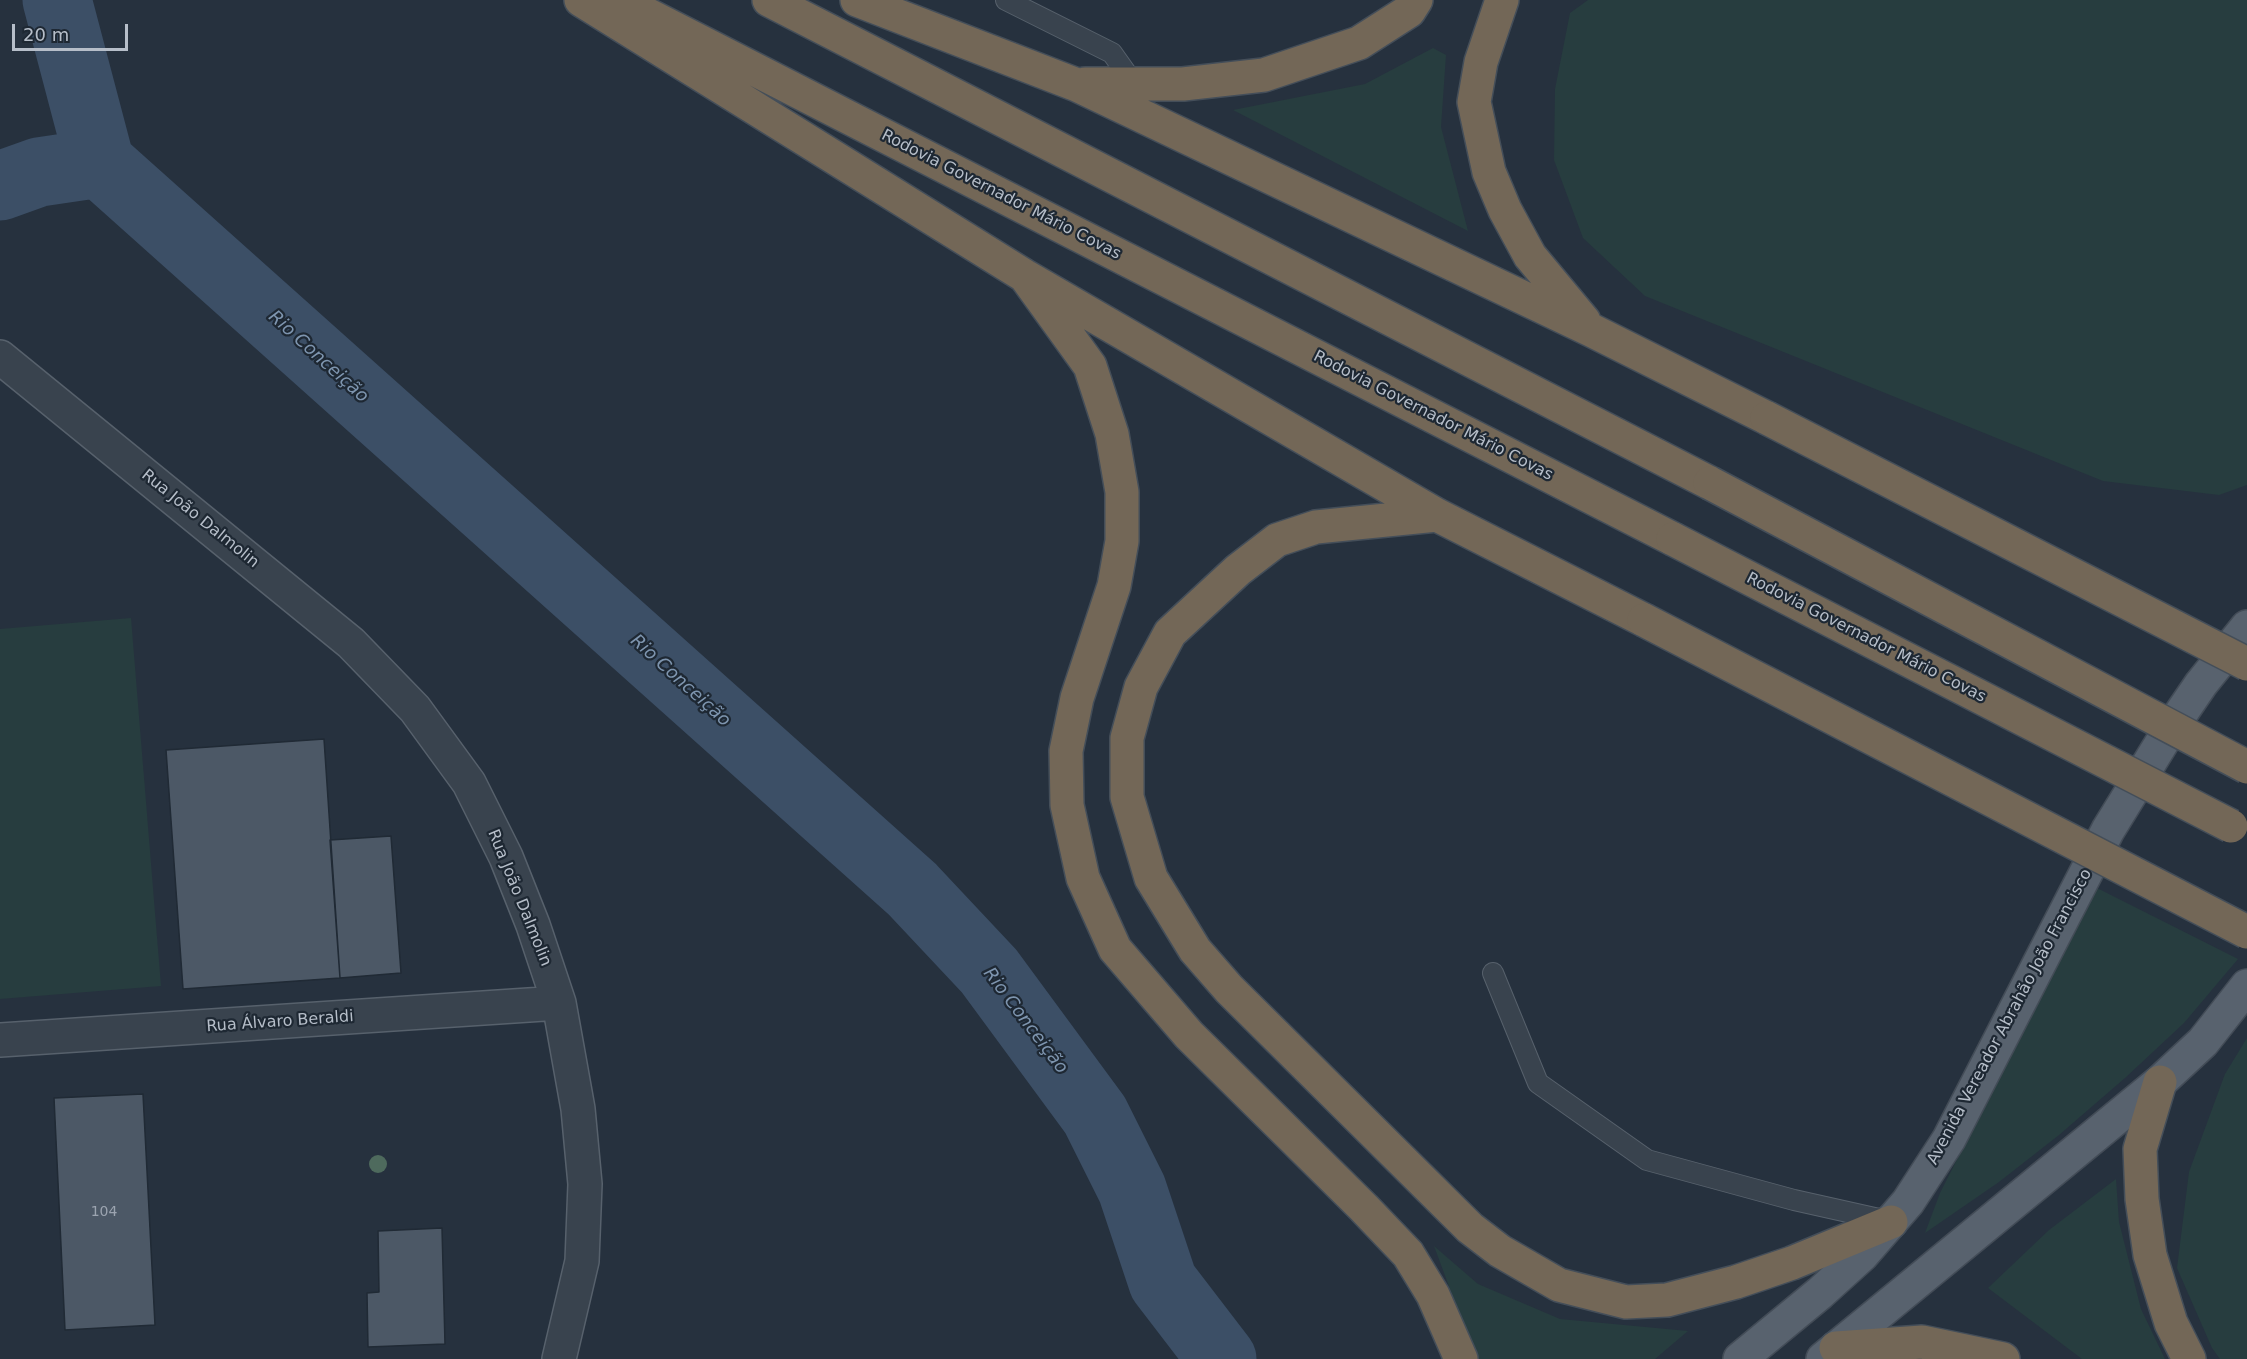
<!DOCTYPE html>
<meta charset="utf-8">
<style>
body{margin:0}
#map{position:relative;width:2247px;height:1359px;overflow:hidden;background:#26313e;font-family:"DejaVu Sans",sans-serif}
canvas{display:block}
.scale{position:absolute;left:12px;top:24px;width:116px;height:27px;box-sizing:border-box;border:3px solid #b6bec9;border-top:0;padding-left:8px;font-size:18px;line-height:21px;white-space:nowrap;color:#b6bec9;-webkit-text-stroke:4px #1e2833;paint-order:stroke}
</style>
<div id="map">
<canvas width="2247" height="1359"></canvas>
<div class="scale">20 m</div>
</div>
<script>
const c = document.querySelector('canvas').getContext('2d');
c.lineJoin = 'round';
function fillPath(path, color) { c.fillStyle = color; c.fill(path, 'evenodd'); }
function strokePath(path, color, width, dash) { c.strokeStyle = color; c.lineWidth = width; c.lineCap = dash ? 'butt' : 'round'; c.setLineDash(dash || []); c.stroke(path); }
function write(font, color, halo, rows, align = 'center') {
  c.font = font + ' "DejaVu Sans",sans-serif'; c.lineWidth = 4.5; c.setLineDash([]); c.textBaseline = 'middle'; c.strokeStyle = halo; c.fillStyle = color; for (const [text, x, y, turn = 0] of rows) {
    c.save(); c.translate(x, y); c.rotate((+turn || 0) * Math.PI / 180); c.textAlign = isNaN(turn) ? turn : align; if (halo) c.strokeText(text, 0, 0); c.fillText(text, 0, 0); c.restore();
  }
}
fillPath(new Path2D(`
 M 1588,0 L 2247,0 L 2247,485 L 2219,495 L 2103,481 L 1645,296 L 1583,238 L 1554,160 L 1555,89 L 1570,13 Z
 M 1433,48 L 1446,55 L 1441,127 L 1468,231 L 1233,110 L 1365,84 Z
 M 131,618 L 161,986 L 0,999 L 0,629 Z
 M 2095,887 L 2238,959 L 2184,1023 L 2125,1078 L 2059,1135 L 1999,1182 L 1925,1233 L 1940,1193 Z
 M 2247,1038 L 2247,1359 L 2220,1359 L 2212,1348 L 2177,1268 L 2189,1172 L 2225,1074 Z
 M 2116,1179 L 2119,1222 L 2141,1309 L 2165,1359 L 2082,1359 L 1988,1288 L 2049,1230 Z
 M 1434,1246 L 1478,1284 L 1560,1319 L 1688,1331 L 1655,1359 L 1476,1359 Z`), '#273d3f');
strokePath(new Path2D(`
 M 57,0 L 100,163
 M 100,163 L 912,889 L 989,971 L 1095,1115 L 1132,1189 L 1163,1282 L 1222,1359
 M 0,186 L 39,172 L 100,163`), '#3c4f66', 69);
const building = new Path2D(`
 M 324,739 L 340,978 L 183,989 L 166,750 Z
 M 391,836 L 401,973 L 340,978 L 330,840 Z
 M 143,1094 L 155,1325 L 65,1330 L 54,1098 Z
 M 442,1228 L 445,1344 L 368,1347 L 367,1293 L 379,1292 L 378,1231 Z`);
fillPath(building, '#4c5866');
strokePath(building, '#202a35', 1.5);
const service = new Path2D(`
 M 1006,0 L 1112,53 L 1134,84
 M 1493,973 L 1538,1083 L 1647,1160 L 1794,1200 L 1888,1221`);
const minor = new Path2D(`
 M 0,357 L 351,643 L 415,709 L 469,783 L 506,857 L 533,925 L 559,1003 L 578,1109 L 585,1184 L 582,1261 L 559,1359
 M 0,1040 L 559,1003`);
const primary = new Path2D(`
 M 1740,1359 L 1820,1293 L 1862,1255 L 1908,1202 L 1949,1139 L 2108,830 L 2169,731 L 2201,684 L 2247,627
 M 1823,1359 L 2160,1082 L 2203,1042 L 2247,986`);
const motorway = new Path2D(`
 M 581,0 L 1025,276 L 1437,515 L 1644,620
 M 619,0 L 1673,539
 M 769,0 L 1710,483
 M 857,0 L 1077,85 L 1591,330 L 1767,418
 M 1502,0 L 1481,62 L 1474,102 L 1489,172 L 1505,210 L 1530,256 L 1584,321
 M 1085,84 L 1183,84 L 1264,75 L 1359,43 L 1409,11 L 1416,0
 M 1025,276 L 1090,366 L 1112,434 L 1122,492 L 1122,541 L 1114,586 L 1077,698 L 1066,751 L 1067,805 L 1083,878 L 1115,949 L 1189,1035 L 1364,1208 L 1408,1254 L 1433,1295 L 1461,1359
 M 1437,515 L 1316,527 L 1277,540 L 1238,570 L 1170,633 L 1141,687 L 1127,738 L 1127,797 L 1151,878 L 1195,950 L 1229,989 L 1470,1228 L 1500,1251 L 1559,1285 L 1626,1302 L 1667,1300 L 1736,1282 L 1792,1263 L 1891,1222
 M 2160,1082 L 2140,1149 L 2142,1199 L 2150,1255 L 2171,1323 L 2189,1359
 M 1836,1348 L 1922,1342 L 2003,1359`);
strokePath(service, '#57616c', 22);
strokePath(minor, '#57616c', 36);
strokePath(primary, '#434c57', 36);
strokePath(motorway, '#444e59', 36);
strokePath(service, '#39434e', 20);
strokePath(minor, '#39434e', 33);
strokePath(primary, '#58626e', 33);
strokePath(motorway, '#736757', 33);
const motorwayBridge = new Path2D(`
 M 1767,418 L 2247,664
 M 1710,483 L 2247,767
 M 1673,539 L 2231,826
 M 1644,620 L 2247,932`);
strokePath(motorwayBridge, '#444e59', 36, []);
strokePath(motorwayBridge, '#736757', 33);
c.fillStyle = '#4e6a5d';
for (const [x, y] of [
 [378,1164]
]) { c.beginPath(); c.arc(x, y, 9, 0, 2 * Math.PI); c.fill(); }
write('14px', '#9ca4b0', null, [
 ["104",104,1212]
]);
write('16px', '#b6bec9', '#1e2833', [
 ["Rodovia Governador Mário Covas",1001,195,27],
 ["Rodovia Governador Mário Covas",1433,416,27],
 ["Rua João Dalmolin",200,519,39],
 ["Rodovia Governador Mário Covas",1866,638,27],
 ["Rua João Dalmolin",519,898,68],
 ["Avenida Vereador Abrahão João Francisco",2010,1017,-62],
 ["Rua Álvaro Beraldi",280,1022,-4]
]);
write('italic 18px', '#7e95af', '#1e2833', [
 ["Rio Conceição",318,357,42],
 ["Rio Conceição",680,681,42],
 ["Rio Conceição",1025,1021,53]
]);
</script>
